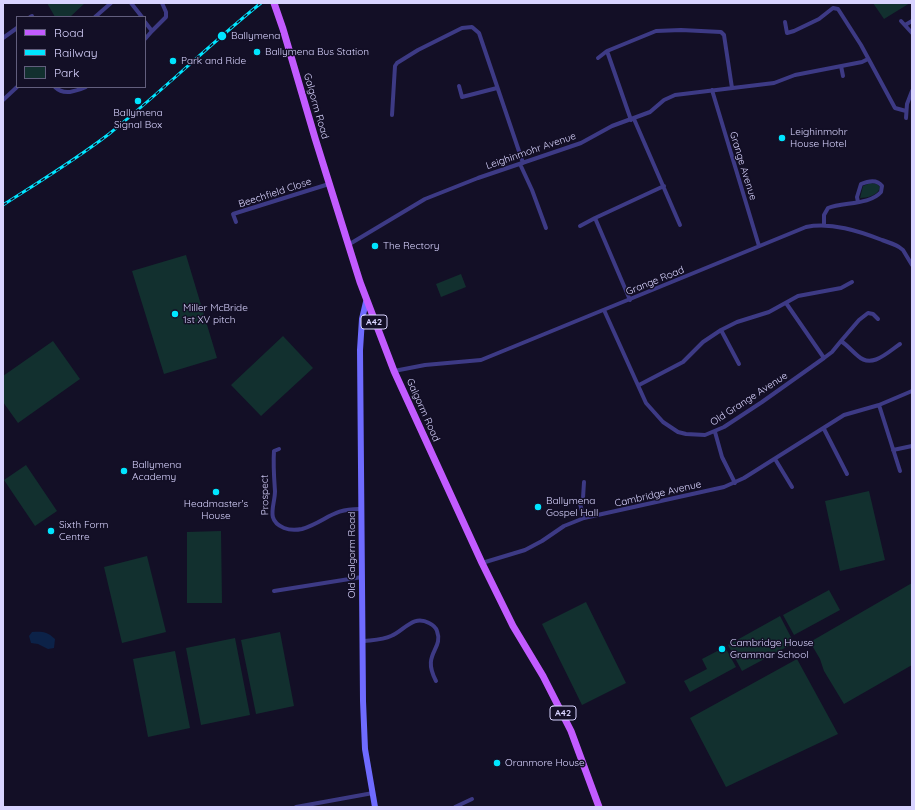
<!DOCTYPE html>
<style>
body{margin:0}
#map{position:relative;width:915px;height:810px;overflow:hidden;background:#130f26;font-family:Quicksand,sans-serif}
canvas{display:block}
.frame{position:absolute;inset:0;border:4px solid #d9d4ff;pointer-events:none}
.legend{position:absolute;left:16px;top:16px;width:130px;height:72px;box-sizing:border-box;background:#130f26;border:1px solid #625e7d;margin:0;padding:5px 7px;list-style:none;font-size:12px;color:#d9d4ff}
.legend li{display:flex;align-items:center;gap:8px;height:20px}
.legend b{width:20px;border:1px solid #625e7d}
</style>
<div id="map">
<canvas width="915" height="810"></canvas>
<div class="frame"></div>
<ul class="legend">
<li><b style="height:5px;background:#c25bff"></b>Road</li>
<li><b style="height:5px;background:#00e5ff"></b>Railway</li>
<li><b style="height:11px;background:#12302f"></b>Park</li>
</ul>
</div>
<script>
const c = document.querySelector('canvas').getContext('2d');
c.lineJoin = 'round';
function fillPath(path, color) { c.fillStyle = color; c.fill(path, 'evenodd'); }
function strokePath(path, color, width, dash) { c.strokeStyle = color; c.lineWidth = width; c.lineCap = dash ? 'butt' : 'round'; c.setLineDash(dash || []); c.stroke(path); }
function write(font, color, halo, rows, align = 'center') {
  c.font = font + ' Quicksand,sans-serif'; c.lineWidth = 3; c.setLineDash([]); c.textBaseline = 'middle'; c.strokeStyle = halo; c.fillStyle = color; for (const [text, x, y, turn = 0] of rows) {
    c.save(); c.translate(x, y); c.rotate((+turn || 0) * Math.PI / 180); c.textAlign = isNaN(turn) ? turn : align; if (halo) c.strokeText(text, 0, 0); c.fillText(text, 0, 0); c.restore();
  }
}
fillPath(new Path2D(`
 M 47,3 L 85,3 L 70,17 L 55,17 Z
 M 873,3 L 910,3 L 884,19 Z
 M 870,183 L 877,184 L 880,187 C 879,195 867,198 860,198 L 863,186 Z
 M 186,255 L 217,358 L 164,374 L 132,271 Z
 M 461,274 L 466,287 L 441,297 L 436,284 Z
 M 283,336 L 313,368 L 261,416 L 231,385 Z
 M 53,341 L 80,379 L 18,423 L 3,402 L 3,376 Z
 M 26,465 L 57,511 L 35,526 L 4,480 Z
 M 869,491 L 885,560 L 840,571 L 825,501 Z
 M 221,531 L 222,603 L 187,603 L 187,532 Z
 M 147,556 L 166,632 L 122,643 L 104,567 Z
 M 912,583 L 912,665 L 844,704 L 824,671 L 820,659 L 810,642 Z
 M 829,590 L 840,610 L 794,635 L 783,615 Z
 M 586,602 L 626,683 L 582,705 L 542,624 Z
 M 780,616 L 794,643 L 742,671 L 728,645 Z
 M 280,632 L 294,706 L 256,714 L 241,640 Z
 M 235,638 L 250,715 L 201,725 L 186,648 Z
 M 725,647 L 736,667 L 690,692 L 684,681 L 707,669 L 702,659 Z
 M 175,651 L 190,728 L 148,737 L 133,659 Z
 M 797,659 L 838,734 L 726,787 L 690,718 Z`), '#12302f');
fillPath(new Path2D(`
 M 32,632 C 42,631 48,632 55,639 L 54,648 L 48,649 L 38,644 L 31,643 L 29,636 Z`), '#0c2248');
strokePath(new Path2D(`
 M 131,3 L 142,17
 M 30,17 L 32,16
 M 95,17 L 111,3
 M 901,21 L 912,33
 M 145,22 L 152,31 L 145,39
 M 785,22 L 787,33 L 794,31 L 819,19 L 833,8 L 838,9 L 861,45 L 895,108 L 906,111
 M 905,25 L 912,21
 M 152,31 L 166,17 L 166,12 L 162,3
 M 3,38 L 17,28
 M 598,58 L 607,51
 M 841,66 L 843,76
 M 459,86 L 462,97 L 497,88
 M 55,87 C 64,96 76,91 86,87
 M 712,90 L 759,246
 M 3,100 L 17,87
 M 392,115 L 395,66 L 397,63 L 418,50 L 462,28 L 472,27 L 479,33 L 523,163
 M 906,118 L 907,104 L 912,91
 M 634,119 L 680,225
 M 631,120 L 607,51 L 656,31 L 681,30 L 721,32 L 724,35 L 732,88
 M 520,164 L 532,190 L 546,228
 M 236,222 L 233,214 L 329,184
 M 824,225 L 824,215 L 828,208 C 843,202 870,205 881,192 L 882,186 C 877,179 868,181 861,184 L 857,197 L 858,202
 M 580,226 L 595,218
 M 348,245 L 425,199 L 478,178 L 581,143 L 612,126 L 650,112 L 664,100 L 675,95 L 774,83 L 795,75 L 862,62 L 868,59
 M 630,300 L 595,218 L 664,186
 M 786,303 L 824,358
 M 604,310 L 646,403 L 663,422 L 678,432 L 686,434 L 705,435 L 724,427 L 762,402 L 824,358 L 832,352 L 841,341
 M 878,319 L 873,314 L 868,313 L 859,320 L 841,341 C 847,345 852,351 858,356 C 872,369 888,352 900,344
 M 721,330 L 739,364
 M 394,371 L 425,365 L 481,360 L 806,227 C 831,222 859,231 882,240 C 888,242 894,244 899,247 L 903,250 L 912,265
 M 639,385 L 683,362 L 703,342 L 721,330 L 737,322 L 769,312 L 798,296 L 841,288 L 852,282
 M 879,405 L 900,471
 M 824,429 L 847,474
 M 715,432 L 722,457 L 735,483
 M 279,449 L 274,451 C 273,465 274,477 275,491 C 275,506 265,520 284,528 C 289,530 297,530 302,529 C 327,521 332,508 362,509
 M 893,450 L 912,446
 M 775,459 L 792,487
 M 584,518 L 580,504 L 583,498 L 584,482
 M 482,563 L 525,550 L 542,541 L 564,526 L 584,518 L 724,487 L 744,478 L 844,415 L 879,405 L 912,391
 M 274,591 L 362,577
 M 364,641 C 372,640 383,640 391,636 C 404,631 413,614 429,623 C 433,625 436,627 437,631 C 444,650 421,653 436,681
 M 296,807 L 373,793
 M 455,807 L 472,799`), '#3d3a85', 4);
strokePath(new Path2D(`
 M 366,302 L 362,319 L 360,350 L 363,701 L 365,749 L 375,807`), '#6f6bff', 6);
strokePath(new Path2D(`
 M 274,3 L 283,29 L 315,138 L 360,282 L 394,371 L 482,563 L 513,626 L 543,676 L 571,731 L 599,807`), '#c25bff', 7);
const rail = new Path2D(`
 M 3,205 C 39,182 75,160 109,134 C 161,92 209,45 261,3`);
strokePath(rail, '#00e5ff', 3);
strokePath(rail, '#130f26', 1.5, [4.5]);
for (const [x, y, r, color] of [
 [222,36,5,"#00e5ff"],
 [257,52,4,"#00e5ff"],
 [173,61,4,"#00e5ff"],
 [138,101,4,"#00e5ff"],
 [782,138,4,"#00e5ff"],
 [375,246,4,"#00e5ff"],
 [175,314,4,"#00e5ff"],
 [124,471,4,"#00e5ff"],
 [216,492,4,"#00e5ff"],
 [538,507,4,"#00e5ff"],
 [51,531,4,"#00e5ff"],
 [722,649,4,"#00e5ff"],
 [497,763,4,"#00e5ff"]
]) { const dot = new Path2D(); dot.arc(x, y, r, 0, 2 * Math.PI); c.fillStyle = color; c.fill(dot); strokePath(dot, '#130f26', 1.5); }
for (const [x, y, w] of [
 [374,322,26],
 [563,713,26]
]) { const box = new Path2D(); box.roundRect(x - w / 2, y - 7, w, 14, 3); c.fillStyle = '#130f26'; c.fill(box); strokePath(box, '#d9d4ff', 1); }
write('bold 9px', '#d9d4ff', null, [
 ["A42",374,322],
 ["A42",563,713]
]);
write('10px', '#d9d4ff', '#130f26', [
 ["Ballymena",231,36],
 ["Ballymena Bus Station",265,52],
 ["Park and Ride",181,61],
 ["Ballymena",138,113,"center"],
 ["Signal Box",138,125,"center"],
 ["Leighinmohr",790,132],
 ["House Hotel",790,144],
 ["The Rectory",383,246],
 ["Miller McBride",183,308],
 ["1st XV pitch",183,320],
 ["Ballymena",132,465],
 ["Academy",132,477],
 ["Ballymena",546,501],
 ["Gospel Hall",546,513],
 ["Headmaster's",216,504,"center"],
 ["House",216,516,"center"],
 ["Sixth Form",59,525],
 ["Centre",59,537],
 ["Cambridge House",730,643],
 ["Grammar School",730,655],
 ["Oranmore House",505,763]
], 'left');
write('10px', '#d9d4ff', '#130f26', [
 ["Galgorm Road",316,106,74],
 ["Leighinmohr Avenue",531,151,-19],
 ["Grange Avenue",743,166,73],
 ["Beechfield Close",275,193,-18],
 ["Grange Road",655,281,-22],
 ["Old Grange Avenue",749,399,-33],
 ["Galgorm Road",423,410,66],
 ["Cambridge Avenue",658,494,-13],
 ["Prospect",265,495,-91],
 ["Old Galgorm Road",352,555,-90]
]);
</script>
